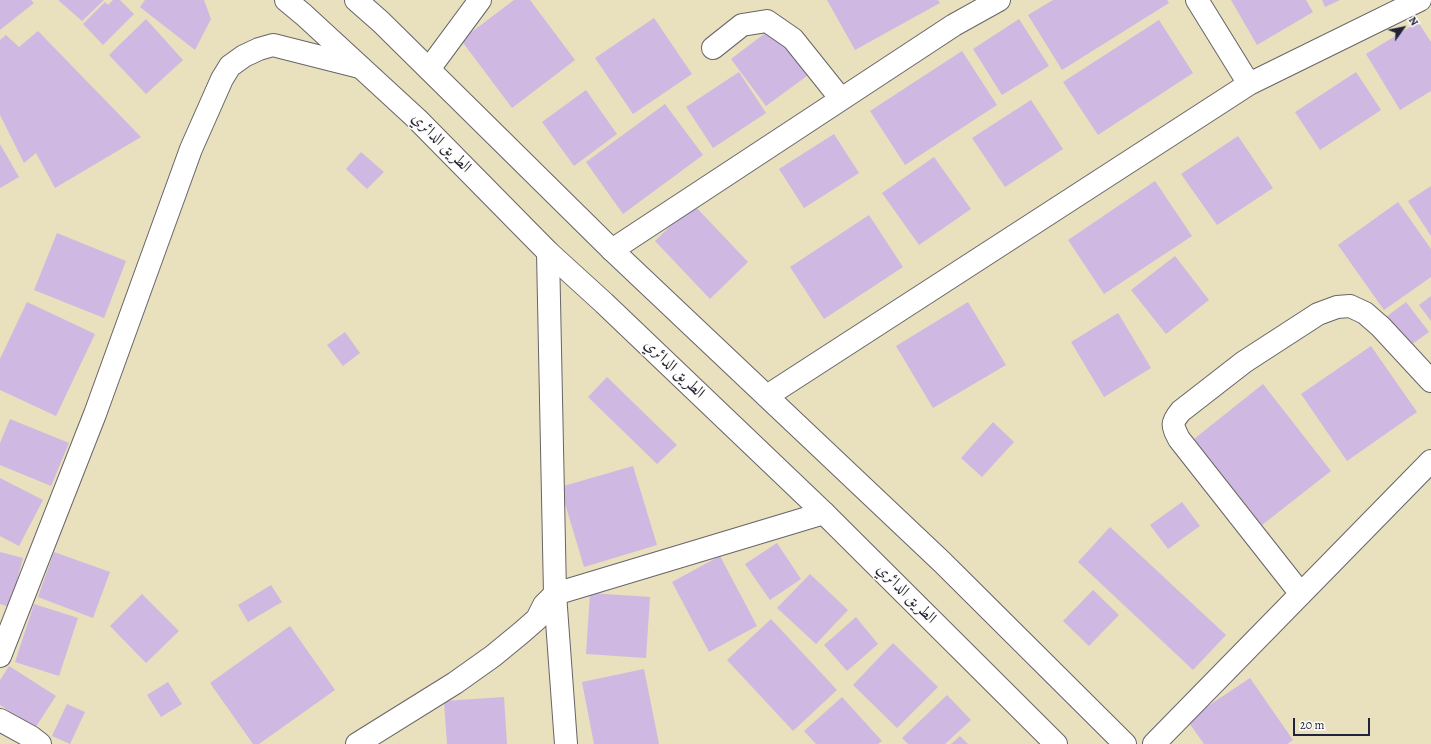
<!DOCTYPE html>
<meta charset="utf-8">
<style>
body{margin:0}
#map{position:relative;width:1431px;height:744px;overflow:hidden;background:#e9e0bd;font-family:Alegreya,serif}
canvas{display:block}
.north{position:absolute;left:1383px;top:8px;width:40px;height:40px;-webkit-text-stroke:3px #fdfcf7;paint-order:stroke;rotate:57deg;font-size:11px;font-weight:700;line-height:16px;text-align:center;color:#22223b}
.north::after{content:'';display:block;margin:auto;width:14px;height:18px;background:#22223b;clip-path:polygon(50% 0,100% 100%,50% 72%,0 100%)}
.scale{position:absolute;left:1293px;top:718px;width:77px;height:18px;box-sizing:border-box;border:2px solid #22223b;border-top:0;padding-left:5px;font-size:12px;line-height:14px;white-space:nowrap;color:#22223b;-webkit-text-stroke:3px #fdfcf7;paint-order:stroke}
</style>
<div id="map">
<canvas width="1431" height="744"></canvas>
<div class="north">N</div>
<div class="scale">20 m</div>
</div>
<script>
const c = document.querySelector('canvas').getContext('2d');
c.lineJoin = 'round';
function fillPath(path, color) { c.fillStyle = color; c.fill(path, 'evenodd'); }
function strokePath(path, color, width, dash) { c.strokeStyle = color; c.lineWidth = width; c.lineCap = dash ? 'butt' : 'round'; c.setLineDash(dash || []); c.stroke(path); }
function write(font, color, halo, rows, align = 'center') {
  c.font = font + ' Alegreya,Amiri,serif'; c.lineWidth = 3; c.setLineDash([]); c.textBaseline = 'middle'; c.strokeStyle = halo; c.fillStyle = color; for (const [text, x, y, turn = 0] of rows) {
    c.save(); c.translate(x, y); c.rotate((+turn || 0) * Math.PI / 180); c.textAlign = isNaN(turn) ? turn : align; if (halo) c.strokeText(text, 0, 0); c.fillText(text, 0, 0); c.restore();
  }
}
fillPath(new Path2D(`
 M 0,0 L 31,0 L 34,3 L 0,30 Z
 M 58,0 L 104,0 L 82,21 Z
 M 113,0 L 120,0 L 134,14 L 103,45 L 83,24 L 105,2 L 108,5 Z
 M 145,0 L 204,0 L 211,19 L 195,50 L 140,7 Z
 M 514,0 L 530,0 L 575,60 L 512,108 L 461,40 Z
 M 827,0 L 938,0 L 940,3 L 855,50 Z
 M 1053,0 L 1167,0 L 1169,3 L 1062,70 L 1028,15 Z
 M 1231,0 L 1306,0 L 1313,12 L 1257,45 Z
 M 1322,0 L 1340,0 L 1325,7 Z
 M 654,18 L 692,74 L 633,114 L 595,58 Z
 M 146,19 L 183,60 L 146,94 L 109,55 Z
 M 1019,19 L 1049,66 L 1002,95 L 973,49 Z
 M 1159,20 L 1193,73 L 1098,135 L 1063,82 Z
 M 1418,22 L 1431,42 L 1431,91 L 1400,110 L 1366,54 Z
 M 776,25 L 811,73 L 766,106 L 731,59 Z
 M 38,31 L 141,137 L 55,188 L 36,153 L 24,163 L 0,115 L 0,40 L 6,35 L 19,47 Z
 M 962,51 L 997,105 L 905,165 L 870,111 Z
 M 739,72 L 766,113 L 713,148 L 686,107 Z
 M 1356,72 L 1381,110 L 1320,150 L 1295,112 Z
 M 586,90 L 617,134 L 574,166 L 542,122 Z
 M 1031,100 L 1063,149 L 1005,187 L 972,138 Z
 M 665,104 L 703,155 L 623,214 L 586,162 Z
 M 834,134 L 859,173 L 804,208 L 779,169 Z
 M 1238,136 L 1273,188 L 1217,225 L 1181,174 Z
 M 0,144 L 19,177 L 0,188 Z
 M 361,152 L 384,172 L 367,189 L 346,169 Z
 M 934,157 L 971,209 L 919,245 L 882,193 Z
 M 1155,181 L 1192,236 L 1104,294 L 1068,240 Z
 M 1431,186 L 1431,236 L 1408,201 Z
 M 1398,202 L 1431,249 L 1431,277 L 1384,310 L 1338,245 Z
 M 693,204 L 748,262 L 710,299 L 655,241 Z
 M 869,215 L 903,267 L 824,319 L 790,267 Z
 M 57,233 L 126,261 L 104,318 L 34,290 Z
 M 1175,256 L 1209,300 L 1166,334 L 1131,290 Z
 M 1431,296 L 1431,321 L 1419,305 Z
 M 27,302 L 95,334 L 56,416 L 0,390 L 0,359 Z
 M 968,302 L 1006,365 L 933,408 L 896,346 Z
 M 1406,302 L 1429,332 L 1408,347 L 1386,317 Z
 M 1118,313 L 1151,368 L 1104,397 L 1071,342 Z
 M 345,332 L 360,353 L 343,366 L 327,345 Z
 M 1371,346 L 1417,412 L 1347,461 L 1301,394 Z
 M 607,377 L 677,445 L 657,464 L 588,397 Z
 M 1263,384 L 1331,471 L 1262,525 L 1194,439 Z
 M 10,419 L 69,443 L 51,486 L 0,465 L 0,443 Z
 M 993,422 L 1014,442 L 982,477 L 961,458 Z
 M 633,466 L 657,545 L 584,567 L 560,487 Z
 M 0,478 L 43,500 L 19,546 L 0,536 Z
 M 1182,502 L 1200,526 L 1168,549 L 1150,525 Z
 M 1110,527 L 1226,635 L 1193,670 L 1078,562 Z
 M 777,543 L 801,579 L 770,600 L 745,564 Z
 M 0,552 L 23,558 L 10,607 L 0,604 Z
 M 54,552 L 110,572 L 93,618 L 38,597 Z
 M 720,556 L 757,626 L 709,652 L 672,582 Z
 M 810,574 L 848,610 L 816,644 L 777,608 Z
 M 271,585 L 282,602 L 248,622 L 238,605 Z
 M 1093,590 L 1119,615 L 1089,646 L 1063,621 Z
 M 590,593 L 650,597 L 646,658 L 586,654 Z
 M 142,594 L 179,631 L 146,663 L 110,626 Z
 M 34,604 L 78,618 L 59,676 L 15,662 Z
 M 856,617 L 878,644 L 847,671 L 824,645 Z
 M 771,619 L 837,690 L 793,731 L 727,660 Z
 M 290,626 L 335,690 L 259,744 L 253,744 L 210,683 Z
 M 893,643 L 938,687 L 897,728 L 853,685 Z
 M 9,666 L 56,696 L 35,728 L 0,705 L 0,680 Z
 M 644,669 L 659,744 L 594,744 L 582,682 Z
 M 1250,678 L 1293,740 L 1287,744 L 1204,744 L 1187,720 Z
 M 168,682 L 182,704 L 161,717 L 147,695 Z
 M 947,695 L 971,720 L 945,744 L 908,744 L 902,738 Z
 M 504,697 L 507,744 L 447,744 L 444,701 Z
 M 842,697 L 882,741 L 878,744 L 816,744 L 804,731 Z
 M 67,704 L 85,712 L 70,744 L 52,736 Z
 M 960,736 L 968,744 L 951,744 Z`), '#cfb8e2');
const minor = new Path2D(`
 M 1197,0 L 1249,84
 M 713,48 L 742,25 L 767,21 L 793,39 L 841,99
 M 429,69 L 480,0
 M 612,250 L 954,25 L 999,0
 M 548,252 L 555,594 L 566,744
 M 767,396 L 1249,84 L 1420,0
 M 1301,594 L 1179,439 C 1172,425 1171,423 1181,411 L 1244,362 L 1318,314 L 1337,307 L 1350,306 L 1365,313 L 1381,327 L 1431,381
 M 0,656 L 95,414 L 191,149 L 222,79 L 230,66 L 244,56 L 259,49 L 273,45 L 360,67
 M 0,720 L 31,737 L 40,744
 M 357,744 L 455,683 L 493,656 L 521,633 L 537,619 L 544,605 L 555,594 L 824,513
 M 1154,744 L 1431,461`);
const primary = new Path2D(`
 M 286,0 L 304,15 L 417,119 L 548,252 L 604,303 L 824,513 L 1056,744
 M 356,0 L 381,22 L 612,250 L 942,562 L 1125,744`);
strokePath(minor, '#686468', 24);
strokePath(primary, '#686468', 24);
strokePath(minor, '#fff', 22);
strokePath(primary, '#fff', 22);
write('16px', '#22223b', '#fdfcf7', [
 ["الطريق الدائري",441,143,45],
 ["الطريق الدائري",674,369,44],
 ["الطريق الدائري",906,594,45]
]);
</script>
